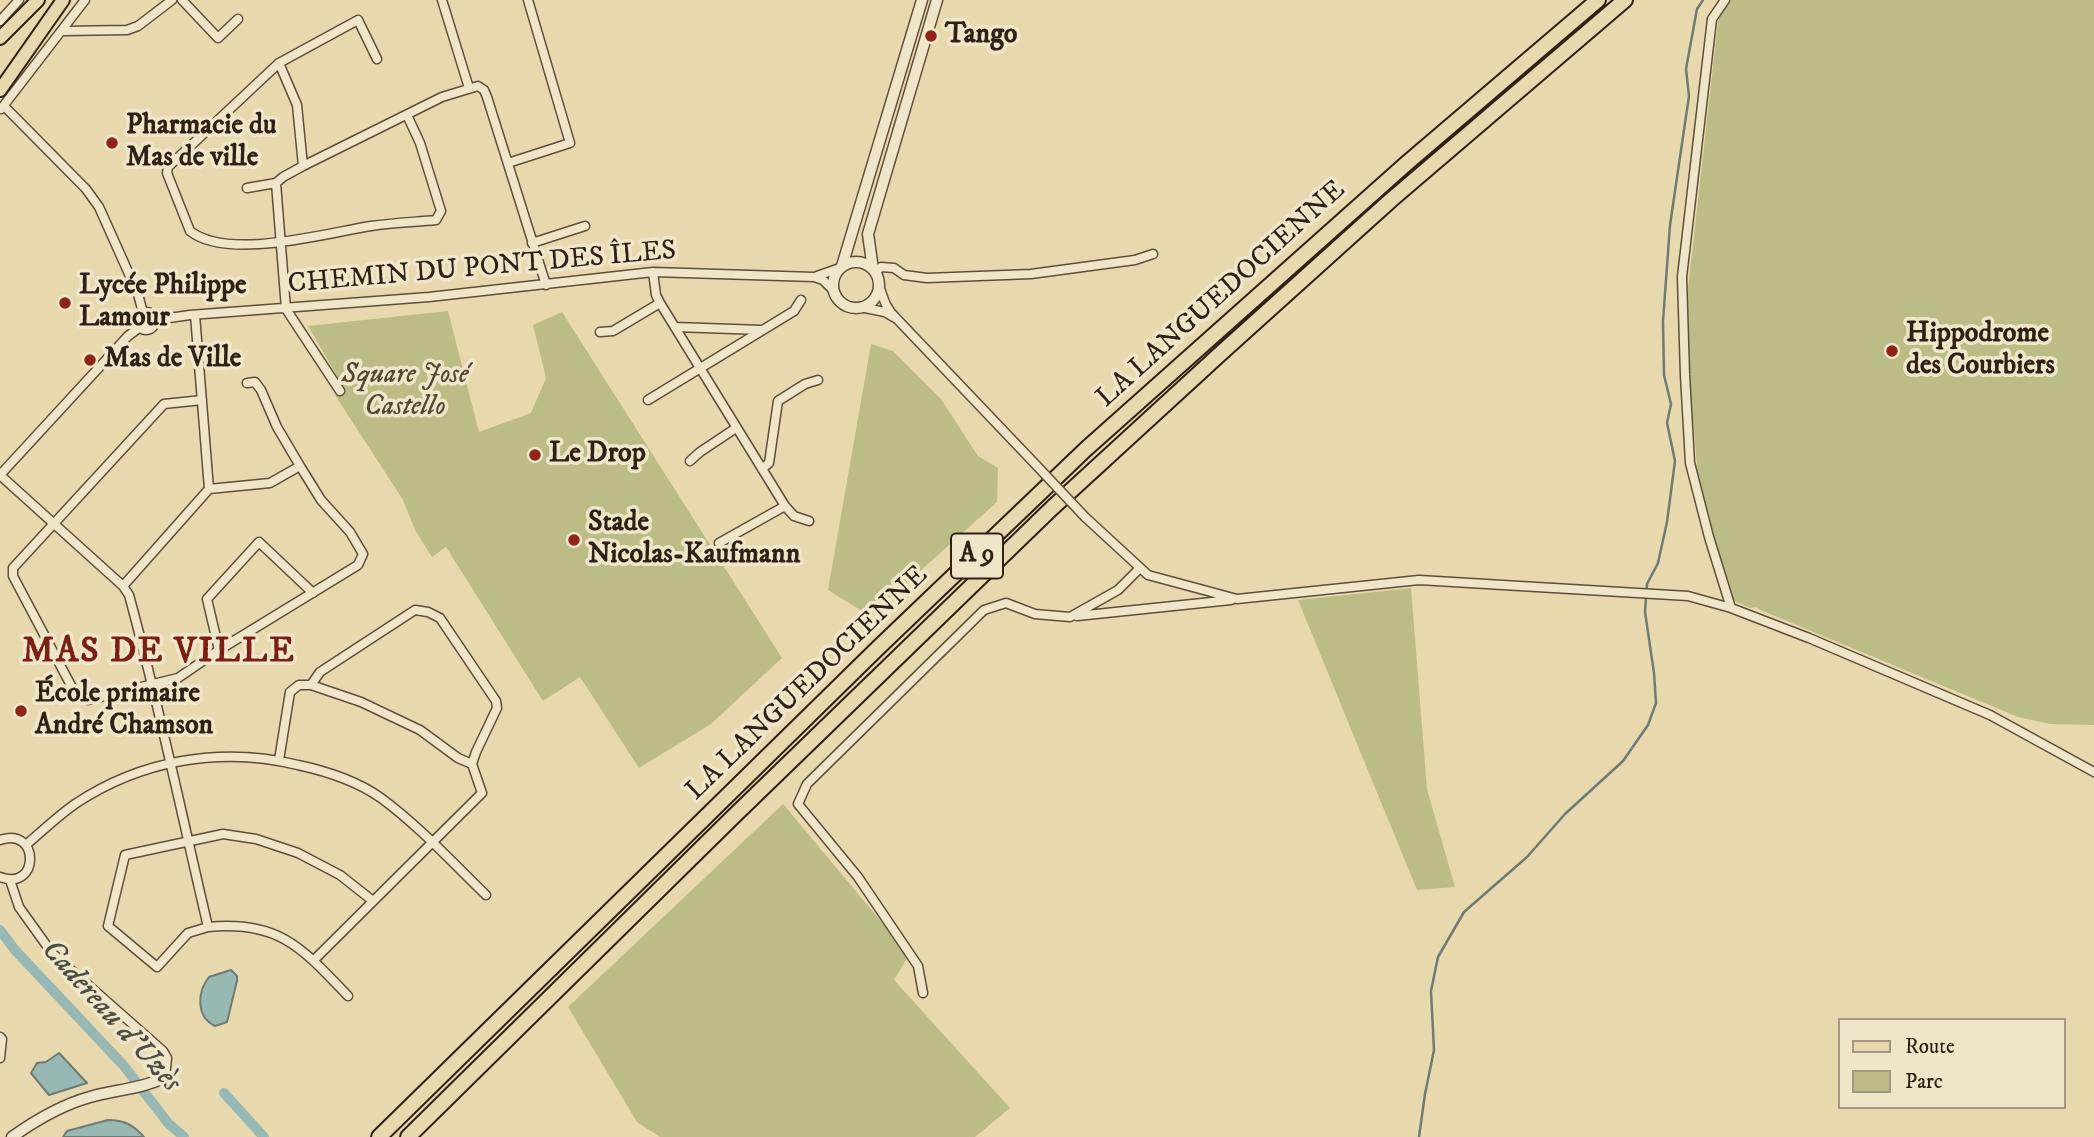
<!DOCTYPE html>
<meta charset="utf-8">
<style>
body{margin:0}
#map{position:relative;width:2094px;height:1137px;overflow:hidden;background:#e7d8ae;font-family:"IM FELL DW Pica",serif}
canvas{display:block}
.legend{position:absolute;left:1838px;top:1018px;width:228px;height:91px;box-sizing:border-box;background:#efe6ca;border:2px solid #a39782;margin:0;padding:9px 12px;list-style:none;font-size:21px;color:#302116}
.legend li{display:flex;align-items:center;gap:14px;height:35px}
.legend b{width:35px;border:2px solid #a39782}
</style>
<div id="map">
<canvas width="2094" height="1137"></canvas>
<ul class="legend">
<li><b style="height:9px;background:#e7d8ae"></b>Route</li>
<li><b style="height:19px;background:#bcbd86"></b>Parc</li>
</ul>
</div>
<script>
const c = document.querySelector('canvas').getContext('2d');
c.lineJoin = 'round';
function fillPath(path, color) { c.fillStyle = color; c.fill(path, 'evenodd'); }
function strokePath(path, color, width, dash) { c.strokeStyle = color; c.lineWidth = width; c.lineCap = dash ? 'butt' : 'round'; c.setLineDash(dash || []); c.stroke(path); }
function write(font, color, halo, rows, align = 'center') {
  c.font = font + ' "IM FELL DW Pica",serif'; c.lineWidth = 7; c.setLineDash([]); c.textBaseline = 'middle'; c.strokeStyle = halo; c.fillStyle = color; for (const [text, x, y, turn = 0] of rows) {
    c.save(); c.translate(x, y); c.rotate((+turn || 0) * Math.PI / 180); c.textAlign = isNaN(turn) ? turn : align; if (halo) c.strokeText(text, 0, 0); c.fillText(text, 0, 0); c.restore();
  }
}
fillPath(new Path2D(`
 M 1730,0 L 2094,0 L 2094,725 L 2050,724 L 2018,717 L 1758,609 L 1757,607 L 1750,608 L 1732,600 L 1703,506 L 1694,466 L 1697,464 C 1691,406 1688,348 1688,289 L 1718,22 L 1719,16 Z
 M 448,311 L 479,432 L 531,413 L 546,378 L 533,325 L 562,312 L 782,658 L 711,724 L 639,768 L 580,677 L 543,701 L 446,547 L 432,557 L 415,530 L 403,500 L 335,395 L 344,388 L 308,326 Z
 M 871,344 L 893,351 L 941,399 L 978,456 L 998,468 L 997,502 L 870,616 L 828,590 Z
 M 1411,588 L 1427,789 L 1455,887 L 1417,890 L 1298,600 Z
 M 783,804 L 909,955 L 894,980 L 1010,1108 L 975,1137 L 660,1137 L 637,1122 L 568,1007 Z`), '#bcbd86');
const water = new Path2D(`
 M 231,970 L 237,976 L 237,981 L 227,1022 L 215,1026 C 196,1017 197,992 209,977 Z
 M 59,1053 L 87,1083 L 49,1095 L 31,1073 L 37,1063 L 46,1062 Z
 M 108,1120 C 125,1120 133,1125 144,1137 L 63,1137 L 67,1131 Z`);
fillPath(water, '#98b8b3');
strokePath(water, '#6e7c74', 2);
strokePath(new Path2D(`
 M 1419,1137 L 1425,1094 L 1434,1050 L 1431,991 L 1438,957 L 1464,912 L 1527,857 L 1565,814 L 1623,761 L 1648,725 L 1656,703 L 1654,673 L 1645,612 L 1647,584 L 1658,563 L 1667,522 L 1675,461 L 1667,423 L 1671,404 L 1664,375 L 1663,321 L 1670,225 L 1689,96 L 1686,69 L 1697,9 L 1703,0`), '#6e7c74', 2.5);
strokePath(new Path2D(`
 M 0,930 L 15,950 L 124,1066 L 168,1123 L 184,1137
 M 224,1093 L 264,1137`), '#98b8b3', 10);
const minor = new Path2D(`
 M 182,0 L 218,38 L 238,19
 M 442,0 L 469,88
 M 1725,0 L 1712,19 L 1682,277 L 1685,375 L 1690,463 L 1709,537 L 1731,608
 M 0,21 L 19,0
 M 63,31 L 127,30 L 138,26 L 172,0
 M 377,59 L 358,20 L 279,63 L 168,167 L 167,173 L 190,231 C 228,261 326,233 371,226 C 393,223 415,222 436,220 L 441,211 L 420,143 L 407,115
 M 279,63 L 297,105 L 303,166
 M 4,106 L 86,189 L 99,207 L 138,294 L 143,313
 M 1,109 L 85,0
 M 508,163 L 570,143 L 528,0
 M 247,188 L 276,183
 M 532,243 L 585,226
 M 653,272 L 656,295 L 660,303 L 785,506 L 794,516 L 809,521
 M 876,272 L 881,267 L 894,268 L 904,275 L 927,278 L 1031,274 L 1135,260 L 1153,254
 M 817,276 L 840,268
 M 860,307 L 885,312 L 897,319 C 887,310 884,301 880,288
 M137 321a9 9 0 1 1 18 0a9 9 0 1 1-18 0Z
 M 195,315 L 209,489 L 123,586 L 129,595 C 159,705 182,816 208,927 L 188,933 L 157,967 L 108,926 L 125,855 L 223,834 L 256,839 L 298,853 L 340,875 L 373,901
 M 897,319 L 1037,466
 M 155,320 L 190,315 L 429,297 L 653,272 L 814,277 L 823,280 L 835,292
 M 675,327 L 762,330
 M 600,332 L 613,331 L 660,303
 M 247,383 L 255,382 L 261,390 L 277,427 L 300,466
 M 340,391 L 286,309 L 276,183 L 283,177 L 303,166 L 442,97 L 478,86 L 484,90 L 487,97 L 546,285
 M 202,400 L 164,404 L 13,568 L 13,576 L 76,695 L 88,700 L 178,678 L 219,650 L 358,565 L 363,554 L 350,532 L 321,500 L 300,466 L 270,483 L 209,489
 M 648,400 L 794,311 L 801,300
 M 690,461 L 700,452 L 736,428
 M 762,469 L 769,463 L 778,401 L 805,384 L 818,380
 M 1085,517 L 1148,575 L 1237,599 L 1419,580 L 1688,596 L 1731,608 L 1809,638 L 1990,715 L 2094,772
 M 719,543 L 785,506
 M 123,586 L 0,475 L 128,336 L 140,327
 M 1077,616 L 1231,600
 M 219,650 L 207,599 L 259,542 L 313,593
 M 311,685 L 320,672 L 415,610 L 428,612 L 440,618 L 496,701 L 497,708 L 476,752 L 472,764 L 482,793 L 314,960
 M 279,760 L 290,692 L 299,685 L 311,685 L 361,702 L 420,730 L 458,758 L 472,764
 M 0,840 C 40,826 40,892 0,877
 M 26,845 C 42,831 58,816 75,804 C 141,760 221,746 298,765 C 326,771 357,781 381,798 C 419,826 452,862 486,895
 M 10,880 L 19,907 L 52,953 L 163,1051 L 167,1058 L 165,1077
 M 208,927 C 279,920 302,948 348,996
 M 923,993 L 918,966 L 858,877 L 798,804 L 807,784 L 984,610 L 1006,603 L 1035,614 L 1070,617 L 1118,590 L 1140,568
 M 0,1037 L 2,1039 L 0,1058`);
const tertiary = new Path2D(`
 M833 285a23 23 0 1 1 46 0a23 23 0 1 1-46 0Z
 M 842,266 L 922,0
 M 873,269 L 868,234 L 937,0
 M 12,1137 C 36,1120 61,1105 90,1097 C 114,1090 142,1089 165,1077`);
const primary = new Path2D(`
 M 0,38 L 38,0
 M 0,90 L 63,0`);
const motorway = new Path2D(`
 M 379,1137 L 879,647 L 1086,449 L 1407,163 L 1598,0
 M 408,1137 L 735,815 L 1052,508 L 1220,354 L 1391,200 L 1625,0`);
strokePath(minor, '#5e4f3c', 11);
strokePath(tertiary, '#5e4f3c', 13);
strokePath(primary, '#302116', 16);
strokePath(motorway, '#302116', 18);
strokePath(minor, '#efe6ca', 8);
strokePath(tertiary, '#efe6ca', 10);
strokePath(primary, '#e7d8ae', 12);
strokePath(motorway, '#e7d8ae', 14);
const minorBridge = new Path2D(`
 M 1037,466 L 1085,517`);
strokePath(minorBridge, '#5e4f3c', 11, []);
strokePath(minorBridge, '#efe6ca', 8);
for (const [x, y, r, color] of [
 [931,36,7,"#8f2418"],
 [112,143,7,"#8f2418"],
 [65,303,7,"#8f2418"],
 [1892,351,7,"#8f2418"],
 [90,360,7,"#8f2418"],
 [535,455,7,"#8f2418"],
 [574,540,7,"#8f2418"],
 [21,711,7,"#8f2418"]
]) { const dot = new Path2D(); dot.arc(x, y, r, 0, 2 * Math.PI); c.fillStyle = color; c.fill(dot); strokePath(dot, '#efe6ca', 2.5); }
for (const [x, y, w] of [
 [977,556,52]
]) { const box = new Path2D(); box.roundRect(x - w / 2, y - 22.5, w, 45, 5); c.fillStyle = '#efe6ca'; c.fill(box); strokePath(box, '#302116', 2); }
write('bold 26px', '#302116', null, [
 ["A 9",977,556]
]);
write('bold 28px', '#302116', '#efe6ca', [
 ["Tango",945,36],
 ["Pharmacie du",126,127],
 ["Mas de ville",126,159],
 ["Lycée Philippe",79,287],
 ["Lamour",79,319],
 ["Hippodrome",1906,335],
 ["des Courbiers",1906,367],
 ["Mas de Ville",104,360],
 ["Le Drop",549,455],
 ["Stade",588,524],
 ["Nicolas-Kaufmann",588,556],
 ["École primaire",35,695],
 ["André Chamson",35,727]
], 'left');
write('28px', '#302116', '#efe6ca', [
 ["CHEMIN DU PONT DES ÎLES",482,269,-5],
 ["LA LANGUEDOCIENNE",1222,295,-42],
 ["LA LANGUEDOCIENNE",808,684,-44]
]);
write('italic 28px', '#534832', '#efe6ca', [
 ["Square José",405,376],
 ["Castello",405,408]
]);
write('italic 30px', '#4f4e45', '#efe6ca', [
 ["Cadereau d'Uzès",110,1017,48]
]);
c.letterSpacing = '2px';
write('bold 35px', '#7a1f14', '#efe6ca', [
 ["MAS DE VILLE",159,654]
]);
c.letterSpacing = '0px';
</script>
